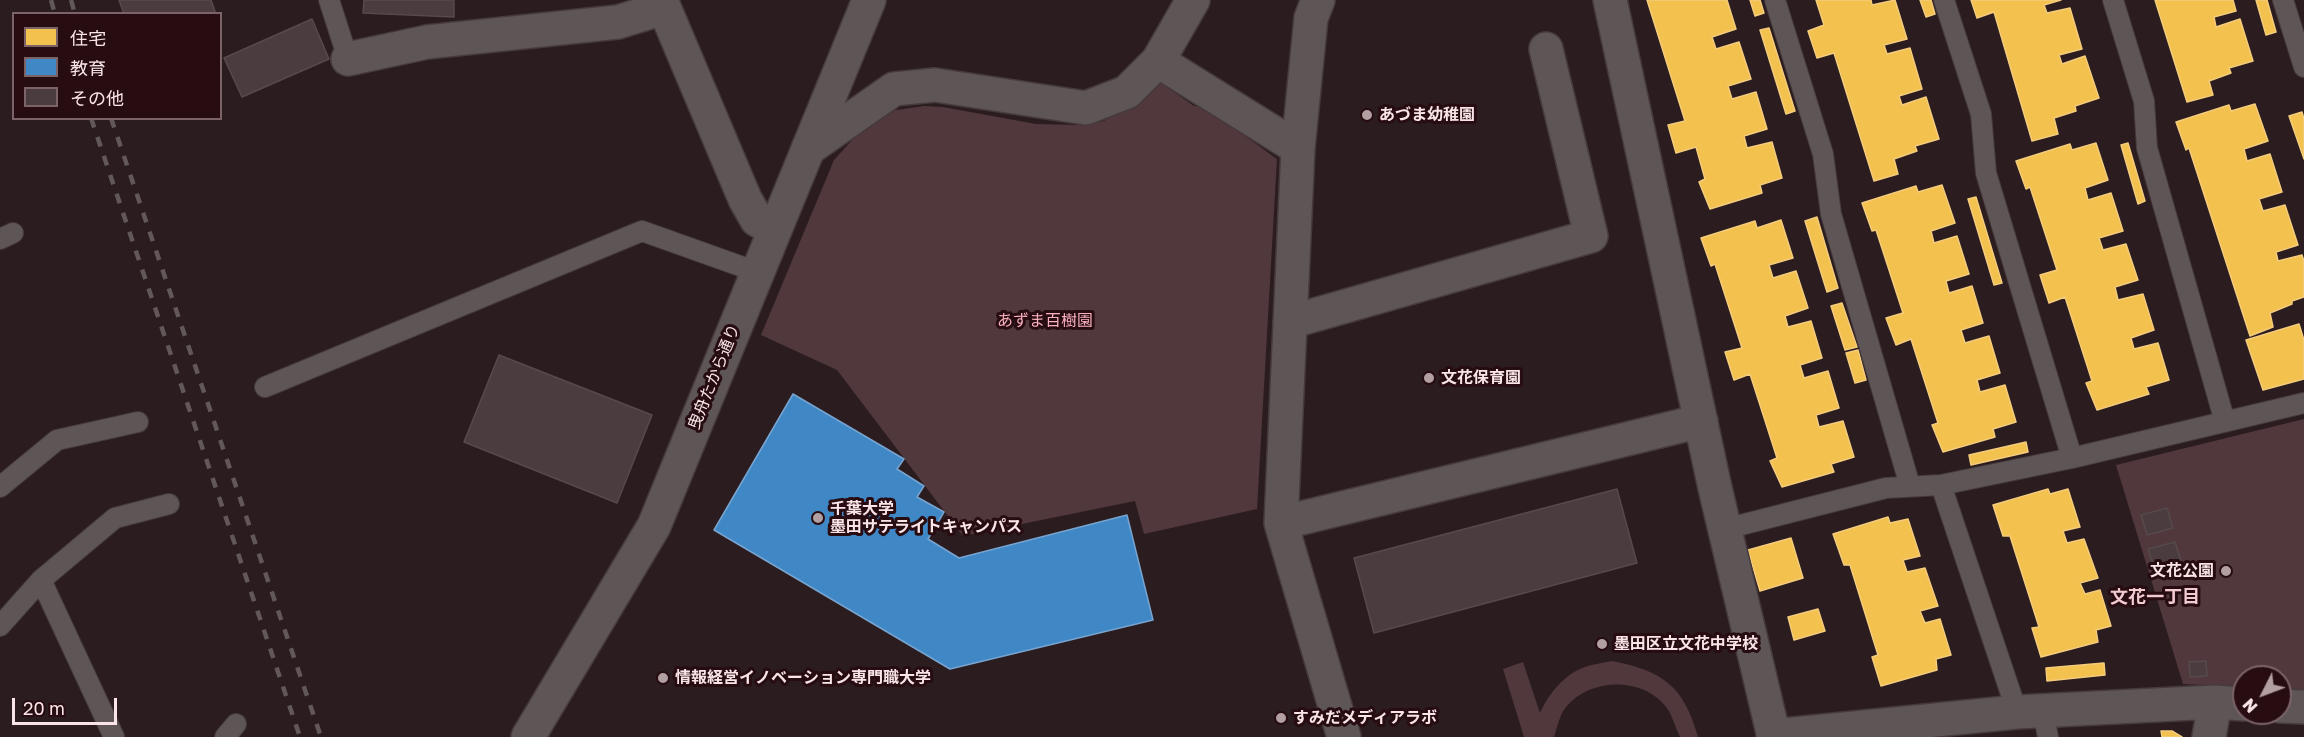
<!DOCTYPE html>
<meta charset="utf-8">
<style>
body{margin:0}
#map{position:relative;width:2304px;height:737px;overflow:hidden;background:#2b1c1f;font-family:"Golos Text","Noto Sans JP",sans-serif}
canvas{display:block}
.legend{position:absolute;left:12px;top:12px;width:210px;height:108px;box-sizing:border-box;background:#270c12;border:2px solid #7b6368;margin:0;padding:8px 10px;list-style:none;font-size:18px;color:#f9e5e8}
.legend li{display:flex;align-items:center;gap:12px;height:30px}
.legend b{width:30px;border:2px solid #7b6368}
.north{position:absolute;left:2232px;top:665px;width:60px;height:60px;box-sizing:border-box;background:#270c12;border:2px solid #7b6368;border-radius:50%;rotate:228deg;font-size:16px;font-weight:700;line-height:24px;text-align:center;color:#f9e5e8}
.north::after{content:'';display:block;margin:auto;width:21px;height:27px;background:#b19fa2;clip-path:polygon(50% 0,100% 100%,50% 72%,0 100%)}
.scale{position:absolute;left:12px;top:698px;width:105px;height:27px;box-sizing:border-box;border:3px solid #f9e5e8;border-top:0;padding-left:8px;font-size:18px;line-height:21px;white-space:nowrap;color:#f9e5e8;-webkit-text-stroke:4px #270c12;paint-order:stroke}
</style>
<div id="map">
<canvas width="2304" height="737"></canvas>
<ul class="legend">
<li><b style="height:16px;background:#f2c14e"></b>住宅</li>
<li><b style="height:16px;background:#3f88c5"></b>教育</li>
<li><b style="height:16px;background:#4b3c3f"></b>その他</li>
</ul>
<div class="north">N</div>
<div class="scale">20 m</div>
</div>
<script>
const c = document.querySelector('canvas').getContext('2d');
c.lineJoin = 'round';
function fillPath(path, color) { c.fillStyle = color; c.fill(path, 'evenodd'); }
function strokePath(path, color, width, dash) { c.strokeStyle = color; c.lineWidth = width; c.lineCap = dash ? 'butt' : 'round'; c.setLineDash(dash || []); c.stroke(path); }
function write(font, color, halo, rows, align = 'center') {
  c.font = font + ' "Golos Text","Noto Sans JP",sans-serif'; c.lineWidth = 6; c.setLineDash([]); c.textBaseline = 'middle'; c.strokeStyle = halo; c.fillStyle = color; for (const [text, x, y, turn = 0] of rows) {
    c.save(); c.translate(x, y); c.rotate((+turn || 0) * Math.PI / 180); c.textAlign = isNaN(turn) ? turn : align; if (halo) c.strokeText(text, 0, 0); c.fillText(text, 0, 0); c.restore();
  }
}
fillPath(new Path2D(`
 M 1153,77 L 1194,106 L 1204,106 L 1277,159 L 1257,509 L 1144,534 L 1135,501 L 963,536 L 837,370 L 761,335 L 834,160 L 870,120 L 889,111 L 924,106 L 943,107 L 1036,124 L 1082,125 L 1104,121 L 1149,85 Z
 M 2304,419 L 2304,691 L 2280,689 L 2280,677 L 2244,677 L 2244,687 L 2183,684 L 2116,465 Z
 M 1612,661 C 1664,671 1684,687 1698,737 L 1680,737 C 1676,729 1673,719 1669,711 C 1647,677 1592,676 1566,707 C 1560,714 1557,728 1554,737 L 1524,737 L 1503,669 L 1523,662 L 1540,713 C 1548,695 1564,674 1585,667 C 1593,664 1603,663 1612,661 Z`), '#50383c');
const homes = new Path2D(`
 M 1647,0 L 1727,0 L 1736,29 L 1712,37 L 1716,49 L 1739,42 L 1751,79 L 1728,86 L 1732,99 L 1756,92 L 1767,129 L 1744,136 L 1747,148 L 1772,142 L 1782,178 L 1760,185 L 1762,193 L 1710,209 L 1699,182 L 1705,179 L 1696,147 L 1676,153 L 1668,125 L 1685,121 Z
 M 1750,0 L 1760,0 L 1764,13 L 1755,16 Z
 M 1816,0 L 1871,0 L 1872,5 L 1895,0 L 1907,39 L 1884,45 L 1887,54 L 1910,48 L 1922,89 L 1899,96 L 1902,105 L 1926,97 L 1939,139 L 1915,146 L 1917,151 L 1894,159 L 1898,174 L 1874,181 L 1834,53 L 1817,58 L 1808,31 L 1824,25 Z
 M 1920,0 L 1931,0 L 1935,14 L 1926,17 Z
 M 1971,0 L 2061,0 L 2044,5 L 2047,13 L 2070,8 L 2082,49 L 2059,55 L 2062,64 L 2085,56 L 2099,98 L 2075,106 L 2076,111 L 2054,118 L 2058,134 L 2032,141 L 1994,12 L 1977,18 Z
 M 2155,0 L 2233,0 L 2236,11 L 2214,17 L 2216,27 L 2240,19 L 2253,61 L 2229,68 L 2231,73 L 2209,81 L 2213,95 L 2187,102 Z
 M 2256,0 L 2267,0 L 2276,32 L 2266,35 Z
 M 1769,28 L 1795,111 L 1786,114 L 1760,30 Z
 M 2255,104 L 2268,141 L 2244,149 L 2247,161 L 2270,154 L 2282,192 L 2259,199 L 2263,211 L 2285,205 L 2298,245 L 2276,252 L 2278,261 L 2302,255 L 2304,261 L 2304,297 L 2292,301 L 2292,304 L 2270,313 L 2273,327 L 2250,336 L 2189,148 L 2186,150 L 2176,122 L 2229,105 L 2231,111 Z
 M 2302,112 L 2304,119 L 2304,159 L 2289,116 Z
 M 2096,143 L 2108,180 L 2085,188 L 2088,200 L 2111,193 L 2123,231 L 2099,238 L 2103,250 L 2126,244 L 2138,280 L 2115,287 L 2118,300 L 2143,294 L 2154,330 L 2131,338 L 2134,349 L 2158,343 L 2169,380 L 2146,387 L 2149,394 L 2097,410 L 2086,383 L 2092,381 L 2065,297 L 2049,303 L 2040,275 L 2057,270 L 2030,187 L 2026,189 L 2016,161 L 2070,144 L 2072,150 Z
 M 2128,143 L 2145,201 L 2138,204 L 2121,145 Z
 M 1942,185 L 1955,223 L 1931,231 L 1934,243 L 1957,236 L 1969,274 L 1946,281 L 1949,293 L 1972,286 L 1983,323 L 1961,330 L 1965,343 L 1989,336 L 2000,373 L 1977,380 L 1980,392 L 2005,385 L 2016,422 L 1993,429 L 1995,437 L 1943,452 L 1932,425 L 1938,423 L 1911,339 L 1896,345 L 1886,318 L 1903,313 L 1876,230 L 1872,231 L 1862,203 L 1916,186 L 1918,192 Z
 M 1976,197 L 2002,283 L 1994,285 L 1968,199 Z
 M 1817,217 L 1838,288 L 1827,292 L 1805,221 Z
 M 1781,220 L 1793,258 L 1769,265 L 1773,278 L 1796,271 L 1808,308 L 1785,316 L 1788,327 L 1811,321 L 1822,358 L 1800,365 L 1804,378 L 1828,371 L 1839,408 L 1816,415 L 1819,427 L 1843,421 L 1854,457 L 1831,464 L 1834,472 L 1782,487 L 1770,461 L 1777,458 L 1750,374 L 1734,380 L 1725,352 L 1742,348 L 1715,264 L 1711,266 L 1701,238 L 1755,221 L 1757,228 Z
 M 1842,303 L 1857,347 L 1845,350 L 1831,306 Z
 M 2299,324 L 2304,340 L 2304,379 L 2263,390 L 2246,340 Z
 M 1858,350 L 1866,380 L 1855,383 L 1846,353 Z
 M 2026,442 L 2028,452 L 1971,465 L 1969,455 Z
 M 2048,489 L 2050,494 L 2068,489 L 2080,527 L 2063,531 L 2067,543 L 2084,539 L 2098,578 L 2080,583 L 2085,594 L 2100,590 L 2111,626 L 2096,630 L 2098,642 L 2041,657 L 2032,628 L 2039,627 L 2010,536 L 2003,536 L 1993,505 Z
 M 1888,517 L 1890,523 L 1908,519 L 1920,556 L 1903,560 L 1907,572 L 1925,568 L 1938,606 L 1920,611 L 1925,623 L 1940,619 L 1951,655 L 1936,659 L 1937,670 L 1881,686 L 1872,657 L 1878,655 L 1850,565 L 1844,565 L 1833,534 Z
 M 1791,538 L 1803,578 L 1760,591 L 1748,550 Z
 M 1818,609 L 1825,631 L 1794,640 L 1788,617 Z
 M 2104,663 L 2105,675 L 2047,681 L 2046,668 Z
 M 2161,731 L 2172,731 L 2182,737 L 2162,737 Z`);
fillPath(homes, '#f2c14e');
strokePath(homes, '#f4cc7c', 1.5);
const schools = new Path2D(`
 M 793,394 L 904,459 L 897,469 L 924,486 L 917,497 L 944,512 L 928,539 L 959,558 L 1127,515 L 1153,620 L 950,669 L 714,530 Z`);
fillPath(schools, '#3f88c5');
strokePath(schools, '#77a4d0', 1.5);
const building = new Path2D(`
 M 119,0 L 211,0 L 216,14 L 124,14 Z
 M 364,0 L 454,0 L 454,17 L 363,13 Z
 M 312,19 L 329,59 L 242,97 L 224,58 Z
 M 499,355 L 652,415 L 617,503 L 464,442 Z
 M 1617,489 L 1637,563 L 1374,633 L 1354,558 Z
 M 2167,508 L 2173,528 L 2147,535 L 2141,515 Z
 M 2175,542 L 2182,564 L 2155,571 L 2148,549 Z
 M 2206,661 L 2207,676 L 2190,677 L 2189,662 Z`);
fillPath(building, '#4b3c3f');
strokePath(building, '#574a4c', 1.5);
const service = new Path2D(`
 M 329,0 L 348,59
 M 1775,0 L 1823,154 L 1831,214 L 1910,486
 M 1944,0 L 1981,114 L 1986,173 L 2072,458
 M 2113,0 L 2144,101 L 2147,148 L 2225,422
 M 2283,0 L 2304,67
 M 0,239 L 13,233
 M 265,387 L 642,231 L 757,272
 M 1941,485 L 2017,712
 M 0,487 L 57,440 L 138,422
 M 1725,529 L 1886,488 L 1941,485 L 2072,458 L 2304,403
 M 41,580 L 114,737
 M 0,626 L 41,580 L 115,518 L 169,504
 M 2043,711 L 2048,737
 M 225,737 L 236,724`);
const minor = new Path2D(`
 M 661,0 L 745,199 L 757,220 L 774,228
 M 1318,0 L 1311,18 L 1298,148 L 1281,523 L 1344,737
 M 1610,0 L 1715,488 L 1774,737
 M 348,59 L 427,42 L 618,22 L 663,8
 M 1158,61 L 1298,148
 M 808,149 L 894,89 L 935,85 L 1086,108 L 1127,92 L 1158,61 L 1193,0
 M 1290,322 L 1591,236 L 1546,49
 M 1281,523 L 1701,421
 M 2280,706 L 2304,707
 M 1773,736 L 2017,712 L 2215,702 L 2244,704
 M 2209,737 L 2215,702`);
const tertiary = new Path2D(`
 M 528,737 L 654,526 L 869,0`);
strokePath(service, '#463a3c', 22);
strokePath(minor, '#463a3c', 36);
strokePath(tertiary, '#463a3c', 36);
strokePath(service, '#5d5556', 20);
strokePath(minor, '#5d5556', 33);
strokePath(tertiary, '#5d5556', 33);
strokePath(new Path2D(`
 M 51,0 L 55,14
 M 71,0 L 75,14
 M 91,118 L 300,737
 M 111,118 L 321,737`), '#62585a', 4.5, [10, 10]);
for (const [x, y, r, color] of [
 [1367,115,6,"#b19fa2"],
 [1429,378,6,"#b19fa2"],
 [818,518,6,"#b19fa2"],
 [2226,571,6,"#b19fa2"],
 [1602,644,6,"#b19fa2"],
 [663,678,6,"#b19fa2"],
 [1281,718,6,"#b19fa2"]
]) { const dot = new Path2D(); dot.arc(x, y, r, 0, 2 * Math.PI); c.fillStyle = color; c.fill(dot); strokePath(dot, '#270c12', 2); }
write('bold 16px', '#f9e5e8', '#270c12', [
 ["あづま幼稚園",1379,115],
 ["文花保育園",1441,378],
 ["千葉大学",830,509],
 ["墨田サテライトキャンパス",830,527],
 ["文花公園",2214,571,"right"],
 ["墨田区立文花中学校",1614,644],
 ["情報経営イノベーション専門職大学",675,678],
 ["すみだメディアラボ",1293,718]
], 'left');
write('16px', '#f9b0bc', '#270c12', [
 ["あずま百樹園",1045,321]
]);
write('16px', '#f9e5e8', '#270c12', [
 ["曳舟たから通り",714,377,-68]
]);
write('bold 18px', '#f2cbd1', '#270c12', [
 ["文花一丁目",2155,597]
]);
</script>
